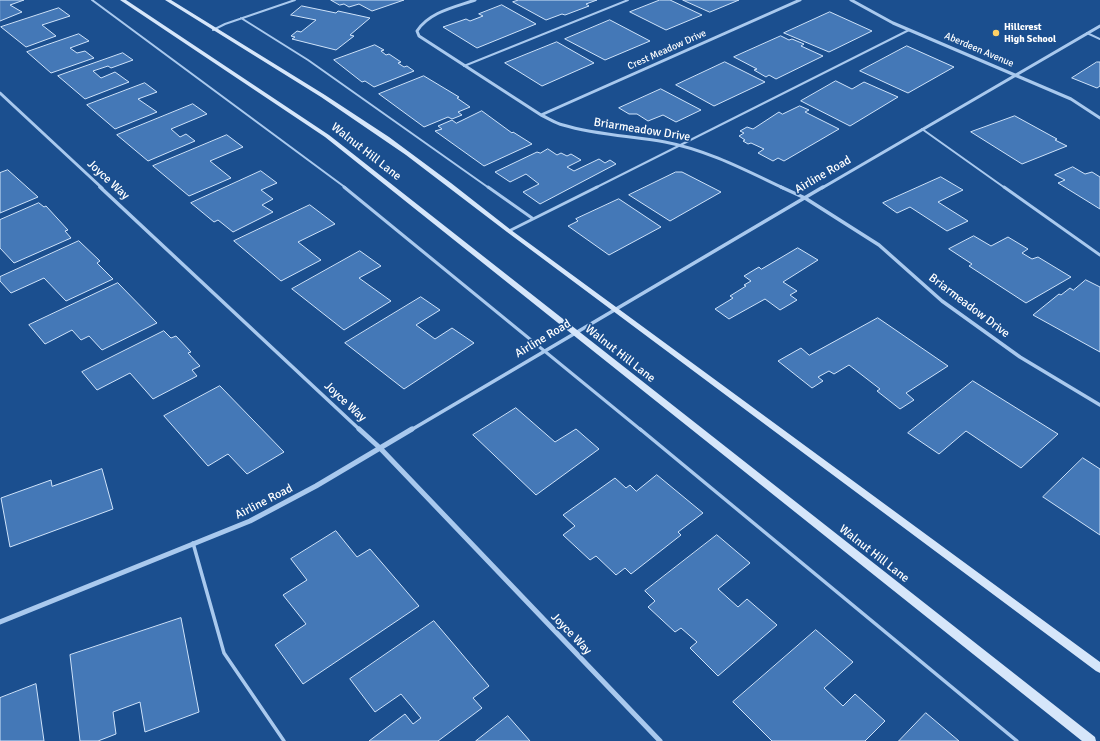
<!DOCTYPE html>
<style>
body{margin:0}
canvas{display:block;background:#1b4f8f}
</style>
<canvas width="1100" height="741"></canvas>
<script>
const c = document.querySelector('canvas').getContext('2d');
c.lineJoin = 'round';
function fillPath(path, color) { c.fillStyle = color; c.fill(path, 'evenodd'); }
function strokePath(path, color, width, dash) { c.strokeStyle = color; c.lineWidth = width; c.lineCap = dash ? 'butt' : 'round'; c.setLineDash(dash || []); c.stroke(path); }
function write(font, color, halo, rows, align = 'center') {
  c.font = font + ' Signika,sans-serif'; c.lineWidth = 3.5; c.setLineDash([]); c.textBaseline = 'middle'; c.strokeStyle = halo; c.fillStyle = color; for (const [text, x, y, turn = 0] of rows) {
    c.save(); c.translate(x, y); c.rotate((+turn || 0) * Math.PI / 180); c.textAlign = isNaN(turn) ? turn : align; if (halo) c.strokeText(text, 0, 0); c.fillText(text, 0, 0); c.restore();
  }
}
const building = new Path2D(`
 M 0,0 L 24,0 L 10,5 L 22,12 L 0,21 Z
 M 331,0 L 404,0 L 372,11 L 359,4 L 349,7 L 344,4 L 340,5 Z
 M 519,0 L 597,0 L 586,4 L 589,6 L 565,15 L 562,14 L 546,20 L 513,2 Z
 M 660,0 L 670,0 L 702,15 L 666,30 L 630,12 Z
 M 683,0 L 739,0 L 710,12 Z
 M 502,5 L 536,24 L 477,48 L 443,27 L 466,19 L 470,21 L 483,16 L 479,14 Z
 M 302,6 L 336,13 L 338,11 L 370,18 L 350,35 L 354,36 L 336,50 L 292,39 L 295,37 L 291,36 L 297,31 L 301,32 L 316,20 L 291,15 Z
 M 59,8 L 70,16 L 42,25 L 56,36 L 26,47 L 1,27 Z
 M 830,12 L 872,31 L 829,52 L 784,33 Z
 M 610,20 L 650,41 L 605,60 L 565,39 Z
 M 79,34 L 89,41 L 70,48 L 77,53 L 85,51 L 94,58 L 51,73 L 27,52 Z
 M 781,36 L 789,40 L 792,39 L 804,44 L 801,46 L 823,56 L 776,79 L 769,75 L 766,77 L 754,70 L 757,69 L 734,57 Z
 M 557,42 L 594,63 L 542,86 L 505,63 Z
 M 375,45 L 384,50 L 381,51 L 386,55 L 389,54 L 401,62 L 398,63 L 404,67 L 407,66 L 414,71 L 374,87 L 365,81 L 362,82 L 334,60 Z
 M 907,46 L 954,67 L 908,93 L 860,71 Z
 M 123,53 L 133,60 L 111,68 L 108,66 L 93,71 L 101,78 L 115,72 L 129,82 L 85,99 L 58,76 Z
 M 725,62 L 765,82 L 714,106 L 676,85 Z
 M 1097,62 L 1100,62 L 1100,86 L 1097,88 L 1072,78 Z
 M 424,76 L 459,97 L 457,98 L 470,107 L 458,112 L 462,115 L 452,119 L 448,117 L 424,127 L 379,94 Z
 M 836,81 L 852,89 L 864,82 L 898,97 L 850,126 L 801,101 Z
 M 145,83 L 157,92 L 138,99 L 157,112 L 115,129 L 87,105 Z
 M 661,89 L 701,110 L 676,122 L 663,115 L 648,121 L 637,114 L 629,114 L 619,108 Z
 M 193,104 L 207,114 L 171,129 L 180,137 L 186,134 L 195,141 L 148,161 L 117,135 Z
 M 800,106 L 809,110 L 805,112 L 839,129 L 784,161 L 778,158 L 773,161 L 758,153 L 764,149 L 751,143 L 748,144 L 743,141 L 745,140 L 739,136 L 744,133 L 740,131 L 747,127 L 753,129 L 779,112 L 782,114 Z
 M 482,111 L 512,133 L 513,132 L 532,144 L 484,166 L 435,131 L 442,129 L 438,126 L 452,120 L 456,123 Z
 M 1015,116 L 1057,139 L 1055,140 L 1067,146 L 1022,164 L 971,132 Z
 M 227,135 L 243,147 L 210,161 L 231,178 L 189,196 L 153,166 Z
 M 548,149 L 557,155 L 561,153 L 567,156 L 571,154 L 581,160 L 567,167 L 574,171 L 599,159 L 605,163 L 610,160 L 616,164 L 540,204 L 523,192 L 539,184 L 526,174 L 510,182 L 495,172 L 537,152 L 540,153 Z
 M 1073,167 L 1085,174 L 1092,172 L 1100,177 L 1100,209 L 1058,183 L 1065,180 L 1055,175 Z
 M 8,170 L 38,197 L 0,213 L 0,173 Z
 M 261,171 L 277,183 L 261,190 L 273,199 L 262,205 L 273,212 L 233,232 L 218,220 L 214,222 L 191,203 Z
 M 676,172 L 682,172 L 721,192 L 670,221 L 629,195 Z
 M 941,177 L 963,190 L 938,202 L 968,221 L 947,231 L 910,207 L 897,213 L 883,203 Z
 M 619,199 L 661,227 L 609,255 L 568,226 L 578,221 L 576,219 Z
 M 39,203 L 44,207 L 46,206 L 68,230 L 65,231 L 71,238 L 14,263 L 0,248 L 0,220 Z
 M 310,205 L 335,224 L 298,242 L 321,260 L 281,281 L 234,241 Z
 M 974,236 L 991,246 L 1008,237 L 1028,249 L 1022,253 L 1032,259 L 1038,257 L 1071,277 L 1026,303 L 969,266 L 972,264 L 949,249 Z
 M 79,241 L 100,261 L 97,263 L 113,279 L 66,301 L 44,278 L 11,293 L 0,281 L 0,277 Z
 M 798,248 L 818,260 L 783,282 L 797,291 L 790,295 L 797,300 L 780,310 L 765,299 L 729,319 L 715,309 L 733,298 L 730,296 L 746,286 L 744,285 L 751,281 L 744,276 L 759,267 L 761,269 Z
 M 360,251 L 381,266 L 359,278 L 391,301 L 344,330 L 292,289 Z
 M 1086,280 L 1100,287 L 1100,352 L 1033,315 L 1059,294 L 1061,295 L 1070,288 L 1073,290 Z
 M 118,283 L 157,323 L 102,350 L 89,336 L 81,340 L 72,330 L 45,344 L 29,325 Z
 M 421,297 L 440,310 L 416,325 L 435,339 L 452,328 L 474,343 L 404,389 L 345,343 Z
 M 878,318 L 948,366 L 906,393 L 914,400 L 900,409 L 877,391 L 880,389 L 849,365 L 834,374 L 829,371 L 818,377 L 823,381 L 812,388 L 778,361 L 801,348 L 809,355 Z
 M 164,331 L 171,338 L 176,336 L 191,352 L 188,353 L 200,366 L 192,370 L 197,376 L 153,399 L 130,373 L 97,390 L 82,372 Z
 M 973,381 L 1058,434 L 1021,468 L 966,431 L 939,454 L 908,433 Z
 M 220,386 L 284,452 L 247,474 L 228,454 L 208,466 L 164,416 Z
 M 516,408 L 555,442 L 576,429 L 599,449 L 536,495 L 473,435 Z
 M 1083,458 L 1100,469 L 1100,535 L 1043,497 Z
 M 102,469 L 113,509 L 10,547 L 1,498 L 51,480 L 52,486 Z
 M 657,475 L 703,513 L 678,532 L 681,535 L 631,574 L 625,568 L 616,575 L 596,556 L 590,560 L 563,535 L 575,526 L 563,515 L 615,478 L 626,488 L 630,485 L 636,491 Z
 M 336,531 L 357,557 L 370,549 L 419,606 L 303,684 L 275,645 L 306,624 L 283,595 L 307,580 L 291,559 Z
 M 717,535 L 750,563 L 718,589 L 738,607 L 747,599 L 777,625 L 718,676 L 690,648 L 697,642 L 681,628 L 675,632 L 648,607 L 655,601 L 645,591 Z
 M 181,618 L 199,712 L 145,732 L 140,702 L 113,712 L 116,734 L 98,741 L 80,741 L 70,655 Z
 M 434,621 L 489,686 L 473,698 L 482,708 L 438,741 L 369,741 L 405,714 L 413,724 L 421,718 L 401,694 L 375,712 L 350,679 Z
 M 816,630 L 853,662 L 824,688 L 843,706 L 855,694 L 885,721 L 865,741 L 772,741 L 733,702 Z
 M 36,684 L 44,741 L 0,741 L 0,698 Z
 M 926,713 L 959,741 L 899,741 Z
 M 508,716 L 530,741 L 476,741 Z`);
fillPath(building, '#4478b7');
strokePath(building, '#cfe3fa', 1);
strokePath(new Path2D(`
 M 92,0 L 346,188
 M 241,18 L 308,60 L 489,188
 M 213,30 L 225,24 L 295,0
 M 1087,33 L 1100,39
 M 464,66 L 628,0
 M 922,129 L 1005,188
 M 595,188 L 909,30`), '#a9c9ee', 2);
strokePath(new Path2D(`
 M 344,187 L 641,430
 M 488,187 L 532,218
 M 1004,187 L 1100,255
 M 509,231 L 597,187`), '#a9c9ee', 3);
strokePath(new Path2D(`
 M 640,429 L 1017,741
 M 193,543 L 224,653 L 284,741`), '#a9c9ee', 3.5);
strokePath(new Path2D(`
 M 475,0 C 455,7 429,12 417,31 L 419,36 L 541,115 C 548,118 555,123 563,125 C 596,135 631,136 665,142 C 707,150 745,170 783,188
 M 851,0 L 893,23 L 1071,99 L 1100,118
 M 0,93 L 102,188
 M 541,115 L 800,0
 M 822,188 L 1100,26`), '#a9c9ee', 3);
strokePath(new Path2D(`
 M 100,187 L 360,430
 M 781,187 L 805,198 L 879,245 L 942,301 L 1020,357 L 1100,405
 M 411,430 L 823,187`), '#a9c9ee', 3.5);
strokePath(new Path2D(`
 M 359,429 L 380,448 L 660,741
 M 0,622 L 250,521 L 316,486 L 412,429`), '#a9c9ee', 5);
fillPath(new Path2D(`
 M 120,0 L 126,0 L 329,135 L 1095,737 L 1096,741 L 1082,741 L 325,137 Z
 M 165,0 L 171,0 L 325,95 L 389,137 L 451,183 L 511,230 L 1100,662 L 1100,673 L 1096,671 L 507,232 L 406,155 L 321,97 Z`), '#d6e6fa');
for (const [x, y, r, color] of [
 [996,33,4,"#ffd166"]
]) { const dot = new Path2D(); dot.arc(x, y, r, 0, 2 * Math.PI); c.fillStyle = color; c.fill(dot); strokePath(dot, '#1b4f8f', 1.5); }
write('bold 10px', '#fff', '#1b4f8f', [
 ["Hillcrest",1004,27],
 ["High School",1004,39]
], 'left');
write('10px', '#fff', '#1b4f8f', [
 ["Crest Meadow Drive",667,50,-24],
 ["Aberdeen Avenue",979,50,23]
]);
write('12px', '#fff', '#1b4f8f', [
 ["Briarmeadow Drive",642,130,9],
 ["Walnut Hill Lane",366,152,38],
 ["Airline Road",823,175,-30],
 ["Joyce Way",108,180,43],
 ["Briarmeadow Drive",969,306,37],
 ["Airline Road",543,339,-31],
 ["Walnut Hill Lane",620,354,38],
 ["Joyce Way",345,402,43],
 ["Airline Road",264,502,-27],
 ["Walnut Hill Lane",874,554,38],
 ["Joyce Way",571,634,46]
]);
</script>
